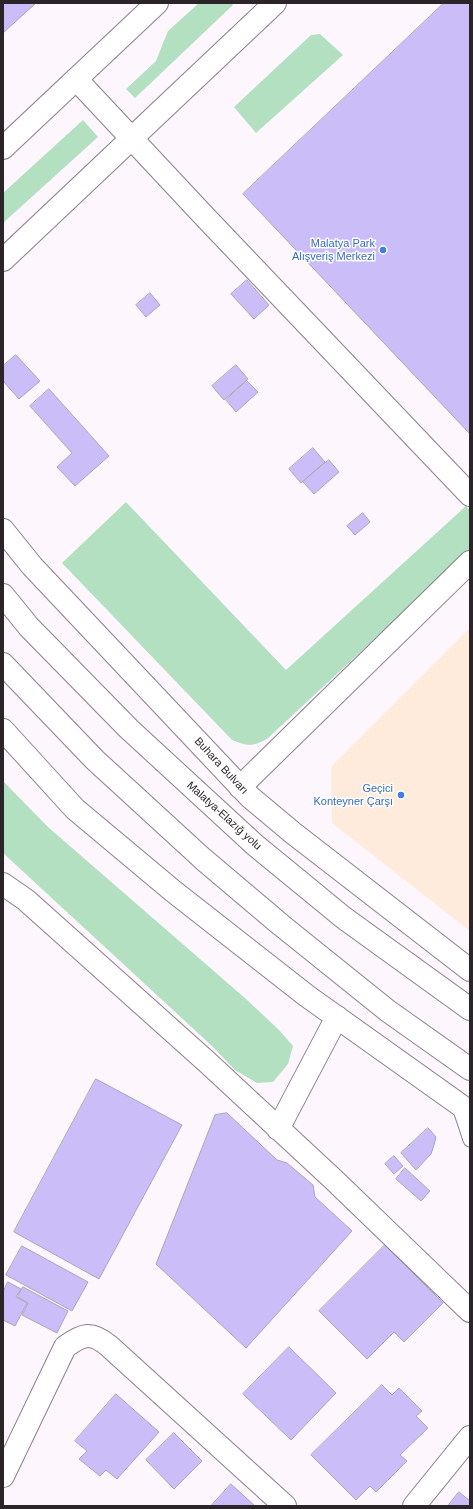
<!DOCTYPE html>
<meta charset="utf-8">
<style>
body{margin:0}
#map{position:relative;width:473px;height:1509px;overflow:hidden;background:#fdf6fd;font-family:Helvetica,sans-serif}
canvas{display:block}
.frame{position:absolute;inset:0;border:4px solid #2b252a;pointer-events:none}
</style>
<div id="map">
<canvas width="473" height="1509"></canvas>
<div class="frame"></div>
</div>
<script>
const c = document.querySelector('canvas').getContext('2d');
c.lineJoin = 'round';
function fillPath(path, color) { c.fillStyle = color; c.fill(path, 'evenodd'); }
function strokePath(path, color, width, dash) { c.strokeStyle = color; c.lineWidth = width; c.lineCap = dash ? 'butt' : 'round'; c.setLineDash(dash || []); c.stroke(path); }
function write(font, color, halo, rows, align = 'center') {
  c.font = font + ' Helvetica,sans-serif'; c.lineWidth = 3; c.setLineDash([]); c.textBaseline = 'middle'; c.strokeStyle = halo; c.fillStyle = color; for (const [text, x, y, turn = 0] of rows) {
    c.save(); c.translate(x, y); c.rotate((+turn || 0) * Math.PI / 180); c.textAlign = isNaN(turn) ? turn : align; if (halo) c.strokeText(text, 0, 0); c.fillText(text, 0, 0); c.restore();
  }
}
fillPath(new Path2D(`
 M 470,628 L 470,931 L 332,823 L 331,767 Z`), '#ffebdb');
fillPath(new Path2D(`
 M 199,3 L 231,3 L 233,5 L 135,98 L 126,89 L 156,61 L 168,31 Z
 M 320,34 L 343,55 L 256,133 L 234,107 L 311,35 Z
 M 83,120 L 98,137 L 3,223 L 3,193 Z
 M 126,502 L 286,670 L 466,506 L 470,510 L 470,550 L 267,739 C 252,747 247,746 232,740 L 62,563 Z
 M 3,781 L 48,827 L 246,999 L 279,1030 L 293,1046 L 288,1064 L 273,1082 L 257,1083 L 235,1070 L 212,1046 L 3,853 Z`), '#b3e0c1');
const building = new Path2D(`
 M 3,3 L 36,3 L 3,33 Z
 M 444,3 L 470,3 L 470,434 L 243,194 Z
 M 247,280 L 269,305 L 254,319 L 231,294 Z
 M 150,293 L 160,305 L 146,317 L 136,305 Z
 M 16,355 L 40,381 L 19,399 L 3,381 L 3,366 Z
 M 236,365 L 248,379 L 224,400 L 212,386 Z
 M 247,381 L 258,392 L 236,412 L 226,400 Z
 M 49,389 L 109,456 L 75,486 L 57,467 L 72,453 L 30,406 Z
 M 313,448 L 325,462 L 301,483 L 289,469 Z
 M 329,460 L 339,472 L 314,494 L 303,482 Z
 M 363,513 L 370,522 L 355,535 L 347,526 Z
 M 96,1079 L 182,1125 L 99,1279 L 14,1232 Z
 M 227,1113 L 277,1160 L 287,1163 L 313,1185 L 315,1197 L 352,1231 L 246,1348 L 156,1264 L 215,1115 Z
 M 428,1128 L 436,1137 L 434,1145 L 431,1154 L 416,1170 L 401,1153 Z
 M 394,1156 L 403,1166 L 394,1174 L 385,1164 Z
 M 405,1168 L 430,1191 L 421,1201 L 396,1179 Z
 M 385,1245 L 443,1303 L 404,1342 L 394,1332 L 367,1359 L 319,1311 Z
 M 22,1246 L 88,1282 L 72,1311 L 6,1275 Z
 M 8,1282 L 21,1289 L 16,1297 L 27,1303 L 15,1326 L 3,1320 L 3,1292 Z
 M 23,1287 L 68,1311 L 57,1333 L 22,1315 L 28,1303 L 18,1297 Z
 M 289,1347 L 336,1393 L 291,1440 L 243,1394 Z
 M 382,1385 L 392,1395 L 399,1388 L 422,1411 L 416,1416 L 428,1428 L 400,1455 L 407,1461 L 376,1492 L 370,1486 L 356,1500 L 311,1455 Z
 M 116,1394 L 159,1432 L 117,1479 L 106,1470 L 100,1476 L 79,1459 L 87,1451 L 75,1441 Z
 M 174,1433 L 202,1461 L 174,1489 L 146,1460 Z
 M 231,1484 L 255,1506 L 211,1506 Z
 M 459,1492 L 470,1501 L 470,1506 L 448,1506 Z`);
fillPath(building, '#cabdf8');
strokePath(building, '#a9a6b9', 1);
const service = new Path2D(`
 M 458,1104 L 470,1140`);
const minor = new Path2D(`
 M 76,79 L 206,218 L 470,495
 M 3,148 L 157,3
 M 3,260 L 275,3
 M 240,787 L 470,562
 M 3,884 L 26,900 L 207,1062 L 333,1179 L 470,1311
 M 278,1129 L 337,1017
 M 3,1476 L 65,1347 C 83,1334 91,1331 109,1346 L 285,1506
 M 414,1506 L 470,1437`);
const secondary = new Path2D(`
 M 3,530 L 32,566 L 250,797 L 293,833 L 470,970
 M 3,730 L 75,809 L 173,891 L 307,996 L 470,1112`);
const trunk = new Path2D(`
 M 3,595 L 29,627 L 129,729 L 255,845 L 344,918 L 470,1009
 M 3,664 L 95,760 L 203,859 L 281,925 L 388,1011 L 470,1069`);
strokePath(service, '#8d7e8c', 15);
strokePath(minor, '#8d7e8c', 24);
strokePath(secondary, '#8d7e8c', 24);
strokePath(trunk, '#8d7e8c', 24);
strokePath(service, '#fff', 13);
strokePath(minor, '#fff', 22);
strokePath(secondary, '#fff', 22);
strokePath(trunk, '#fff', 22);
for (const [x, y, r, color] of [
 [383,250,4,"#3f7fe0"],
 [401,795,4,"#3f7fe0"]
]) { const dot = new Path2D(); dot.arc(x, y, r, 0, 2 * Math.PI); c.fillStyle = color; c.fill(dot); strokePath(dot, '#fff', 1.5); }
write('11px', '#366cbe', '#fff', [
 ["Malatya Park",375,244],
 ["Alışveriş Merkezi",375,257],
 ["Geçici",393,789],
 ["Konteyner Çarşı",393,802]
], 'right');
write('11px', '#2b252a', '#fff', [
 ["Buhara Bulvarı",221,766,47],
 ["Malatya-Elazığ yolu",224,816,42]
]);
</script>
